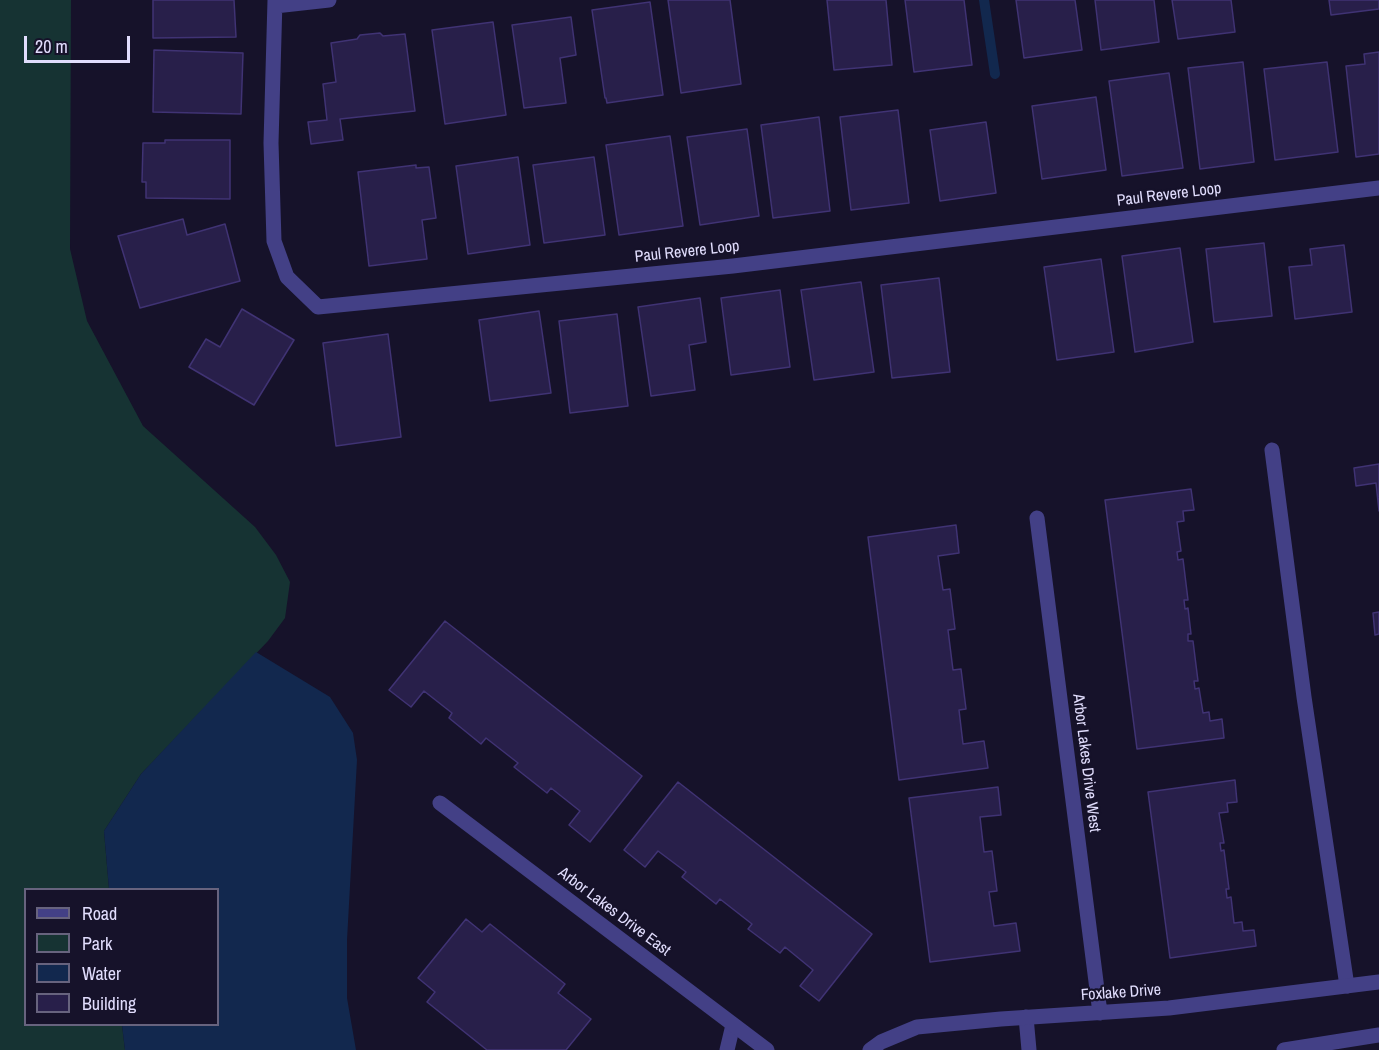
<!DOCTYPE html>
<style>
body{margin:0}
#map{position:relative;width:1379px;height:1050px;overflow:hidden;background:#16122a;font-family:"Archivo Narrow",sans-serif}
canvas{display:block}
.legend{position:absolute;left:24px;top:888px;width:195px;height:138px;box-sizing:border-box;background:#16122a;border:2px solid #67637e;margin:0;padding:8px 10px;list-style:none;font-size:18px;color:#e1ddfd}
.legend li{display:flex;align-items:center;gap:12px;height:30px}
.legend b{width:30px;border:2px solid #67637e}
.scale{position:absolute;left:24px;top:36px;width:106px;height:27px;box-sizing:border-box;border:3px solid #e1ddfd;border-top:0;padding-left:8px;font-size:18px;line-height:21px;white-space:nowrap;color:#e1ddfd;-webkit-text-stroke:4px #16122a;paint-order:stroke}
</style>
<div id="map">
<canvas width="1379" height="1050"></canvas>
<ul class="legend">
<li><b style="height:8px;background:#434086"></b>Road</li>
<li><b style="height:16px;background:#163333"></b>Park</li>
<li><b style="height:16px;background:#12284e"></b>Water</li>
<li><b style="height:16px;background:#281f4a"></b>Building</li>
</ul>
<div class="scale">20 m</div>
</div>
<script>
const c = document.querySelector('canvas').getContext('2d');
c.lineJoin = 'round';
function fillPath(path, color) { c.fillStyle = color; c.fill(path, 'evenodd'); }
function strokePath(path, color, width, dash) { c.strokeStyle = color; c.lineWidth = width; c.lineCap = dash ? 'butt' : 'round'; c.setLineDash(dash || []); c.stroke(path); }
function write(font, color, halo, rows, align = 'center') {
  c.font = font + ' "Archivo Narrow",sans-serif'; c.lineWidth = 4.5; c.setLineDash([]); c.textBaseline = 'middle'; c.strokeStyle = halo; c.fillStyle = color; for (const [text, x, y, turn = 0] of rows) {
    c.save(); c.translate(x, y); c.rotate((+turn || 0) * Math.PI / 180); c.textAlign = isNaN(turn) ? turn : align; if (halo) c.strokeText(text, 0, 0); c.fillText(text, 0, 0); c.restore();
  }
}
fillPath(new Path2D(`
 M 0,0 L 71,0 L 70,249 L 87,321 L 143,426 L 255,527 L 276,555 L 290,582 L 285,618 L 268,641 L 141,774 L 104,831 L 109,889 L 26,890 L 26,1024 L 122,1025 L 125,1050 L 0,1050 Z`), '#163333');
fillPath(new Path2D(`
 M 256,652 L 330,697 L 353,733 L 357,760 L 347,940 L 347,998 L 356,1050 L 125,1050 L 122,1025 L 218,1024 L 218,890 L 109,889 L 104,831 L 141,774 Z`), '#12284e');
strokePath(new Path2D(`
 M 984,0 L 995,74`), '#12284e', 10);
const building = new Path2D(`
 M 153,0 L 234,0 L 236,37 L 153,38 Z
 M 668,0 L 730,0 L 741,84 L 681,93 Z
 M 827,0 L 886,0 L 892,65 L 834,70 Z
 M 905,0 L 964,0 L 972,65 L 914,72 Z
 M 1016,0 L 1075,0 L 1082,50 L 1024,58 Z
 M 1095,0 L 1154,0 L 1159,42 L 1101,50 Z
 M 1172,0 L 1231,0 L 1235,32 L 1178,39 Z
 M 1329,0 L 1379,0 L 1379,9 L 1331,15 Z
 M 650,2 L 663,95 L 607,103 L 606,98 L 605,98 L 592,10 Z
 M 571,17 L 576,55 L 560,58 L 566,103 L 524,108 L 512,25 Z
 M 493,22 L 506,115 L 445,124 L 432,30 Z
 M 380,33 L 383,36 L 405,34 L 415,111 L 340,119 L 343,140 L 311,144 L 308,122 L 327,120 L 323,84 L 336,82 L 331,43 L 357,39 L 360,35 Z
 M 154,50 L 243,53 L 241,114 L 153,112 Z
 M 1379,52 L 1379,154 L 1356,157 L 1346,66 L 1365,64 L 1364,54 Z
 M 1243,62 L 1254,162 L 1200,169 L 1188,68 Z
 M 1327,62 L 1338,152 L 1275,160 L 1264,69 Z
 M 1169,73 L 1183,168 L 1122,176 L 1109,81 Z
 M 1096,97 L 1106,170 L 1042,179 L 1032,106 Z
 M 898,110 L 909,203 L 851,210 L 840,117 Z
 M 819,117 L 830,211 L 773,218 L 761,125 Z
 M 986,122 L 996,193 L 940,201 L 930,130 Z
 M 747,129 L 759,216 L 700,225 L 687,137 Z
 M 670,136 L 683,226 L 619,235 L 606,145 Z
 M 165,140 L 230,140 L 230,199 L 146,198 L 146,182 L 142,182 L 143,143 L 165,143 Z
 M 518,157 L 530,245 L 468,254 L 456,166 Z
 M 594,157 L 605,235 L 544,243 L 533,165 Z
 M 416,165 L 416,168 L 429,167 L 436,218 L 422,220 L 427,259 L 369,266 L 358,172 Z
 M 183,219 L 187,235 L 225,224 L 240,281 L 140,308 L 118,236 Z
 M 1264,243 L 1272,316 L 1214,322 L 1206,249 Z
 M 1344,245 L 1352,312 L 1295,319 L 1289,267 L 1312,265 L 1310,249 Z
 M 1180,248 L 1193,342 L 1135,352 L 1122,256 Z
 M 1101,259 L 1114,352 L 1057,360 L 1044,267 Z
 M 939,278 L 950,372 L 892,378 L 881,285 Z
 M 861,282 L 874,372 L 814,380 L 801,290 Z
 M 780,290 L 790,367 L 731,375 L 721,298 Z
 M 700,298 L 706,342 L 689,345 L 695,390 L 651,396 L 638,307 Z
 M 242,309 L 294,340 L 254,405 L 189,367 L 206,339 L 220,347 Z
 M 539,311 L 551,393 L 490,401 L 479,320 Z
 M 617,314 L 628,406 L 570,413 L 559,321 Z
 M 388,334 L 401,437 L 336,446 L 323,343 Z
 M 1379,464 L 1379,511 L 1376,483 L 1356,486 L 1354,468 Z
 M 1191,489 L 1194,510 L 1183,511 L 1184,521 L 1177,522 L 1181,551 L 1177,552 L 1178,560 L 1183,559 L 1188,600 L 1184,600 L 1185,609 L 1188,608 L 1191,634 L 1188,634 L 1188,641 L 1193,641 L 1198,681 L 1194,681 L 1195,689 L 1199,688 L 1203,713 L 1209,712 L 1210,721 L 1222,719 L 1224,738 L 1137,749 L 1105,500 Z
 M 956,525 L 959,553 L 938,556 L 943,590 L 950,589 L 955,629 L 948,630 L 953,670 L 961,669 L 966,709 L 959,710 L 963,744 L 984,741 L 988,768 L 899,780 L 868,537 Z
 M 1379,612 L 1379,634 L 1375,635 L 1373,613 Z
 M 445,621 L 642,776 L 590,842 L 569,825 L 580,811 L 551,788 L 547,793 L 514,767 L 518,763 L 486,738 L 481,744 L 449,718 L 452,713 L 424,691 L 411,707 L 389,690 Z
 M 1235,780 L 1237,802 L 1227,803 L 1228,812 L 1219,813 L 1224,843 L 1220,843 L 1221,851 L 1224,850 L 1229,889 L 1226,889 L 1227,898 L 1231,897 L 1234,923 L 1242,922 L 1243,931 L 1254,930 L 1256,946 L 1170,958 L 1148,792 Z
 M 678,782 L 872,934 L 819,1001 L 800,986 L 813,970 L 785,947 L 780,953 L 748,929 L 752,924 L 720,899 L 716,904 L 682,877 L 686,872 L 658,851 L 645,867 L 624,850 Z
 M 998,787 L 1001,815 L 980,817 L 984,852 L 992,851 L 997,891 L 989,892 L 994,926 L 1016,923 L 1020,951 L 930,962 L 909,798 Z
 M 466,919 L 482,932 L 490,924 L 565,984 L 558,993 L 591,1019 L 566,1050 L 487,1050 L 427,1002 L 435,992 L 418,978 Z`);
fillPath(building, '#281f4a');
strokePath(building, '#403374', 1.5);
strokePath(new Path2D(`
 M 1272,450 L 1304,697 L 1347,986
 M 1026,1017 L 1029,1050
 M 727,1050 L 733,1025`), '#434086', 15);
strokePath(new Path2D(`
 M 275,0 L 271,143 L 274,241 L 287,277 L 318,307 L 733,266 L 1379,188
 M 275,6 L 329,0
 M 1037,518 L 1100,1013
 M 440,803 L 767,1050
 M 870,1050 L 881,1042 L 917,1027 L 1001,1019 L 1169,1008 L 1379,982
 M 1284,1050 L 1379,1035`), '#434086', 15);
write('16px', '#e1ddfd', '#16122a', [
 ["Paul Revere Loop",1169,195,-7],
 ["Paul Revere Loop",687,252,-6],
 ["Arbor Lakes Drive West",1086,763,83],
 ["Arbor Lakes Drive East",614,912,37],
 ["Foxlake Drive",1121,993,-4]
]);
</script>
